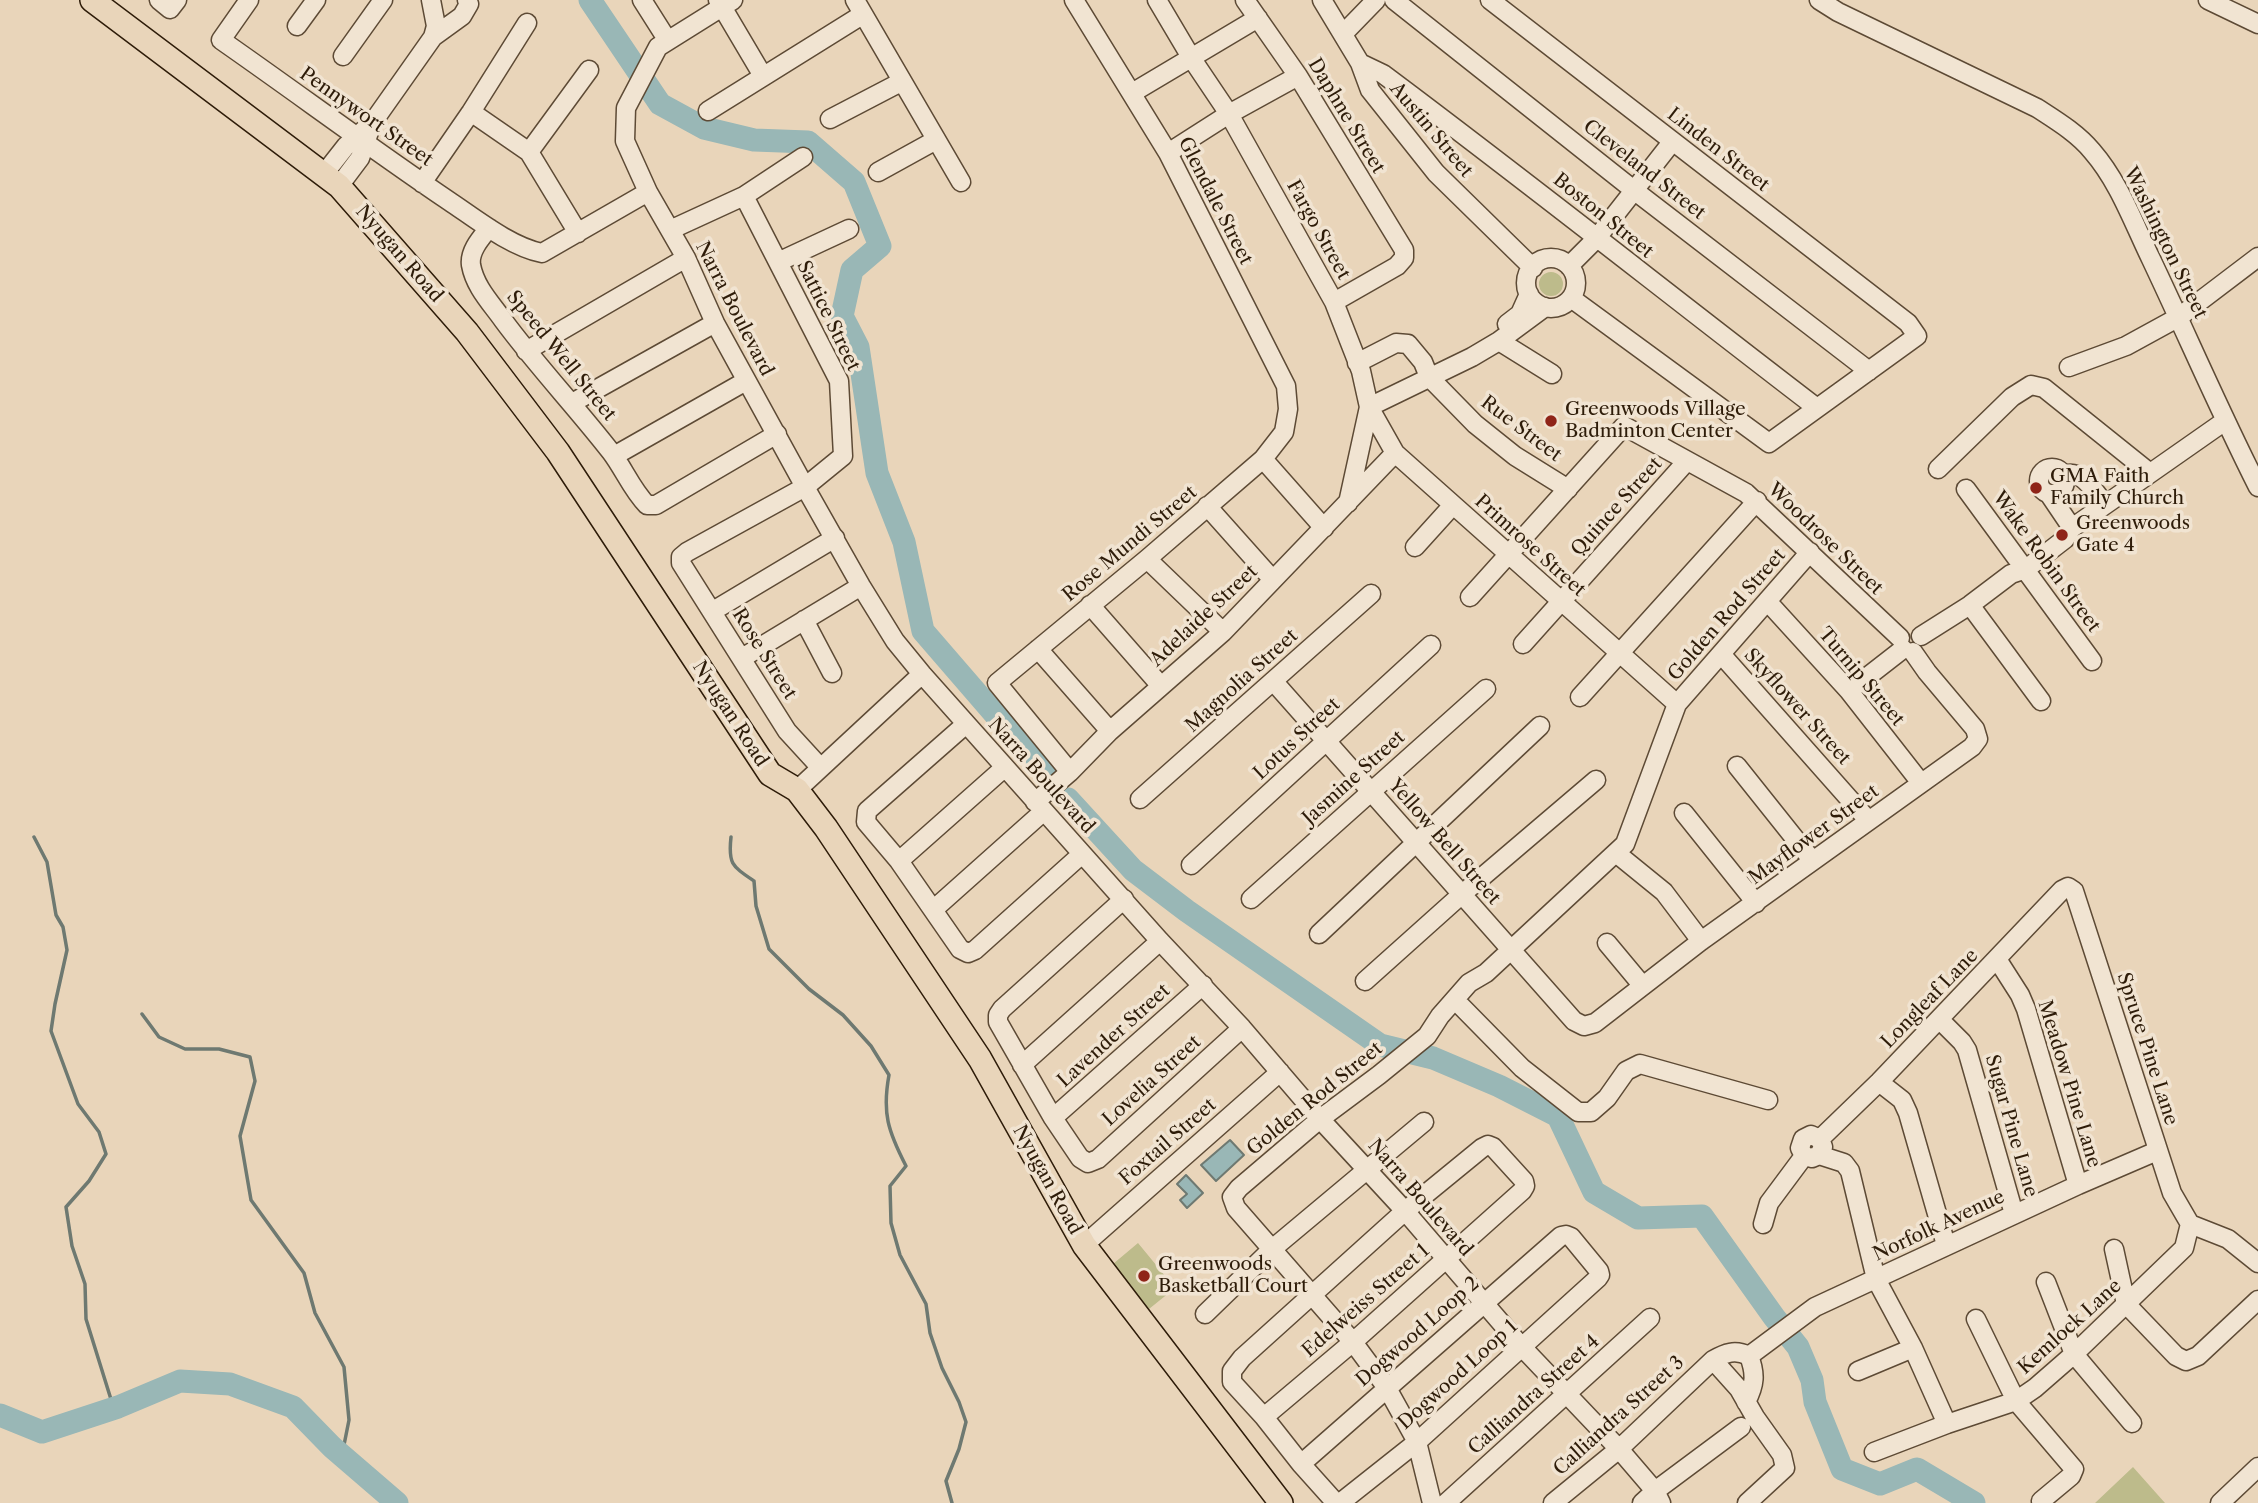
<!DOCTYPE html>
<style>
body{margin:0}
canvas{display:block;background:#e9d5ba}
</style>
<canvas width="2258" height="1503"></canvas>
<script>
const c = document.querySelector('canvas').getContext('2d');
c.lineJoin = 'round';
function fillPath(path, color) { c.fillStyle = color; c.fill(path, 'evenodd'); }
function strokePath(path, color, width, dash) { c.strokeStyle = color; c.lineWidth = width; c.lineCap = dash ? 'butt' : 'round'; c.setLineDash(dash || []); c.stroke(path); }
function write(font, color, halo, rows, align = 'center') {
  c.font = font + ' "Libre Caslon Text",serif'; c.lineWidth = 7; c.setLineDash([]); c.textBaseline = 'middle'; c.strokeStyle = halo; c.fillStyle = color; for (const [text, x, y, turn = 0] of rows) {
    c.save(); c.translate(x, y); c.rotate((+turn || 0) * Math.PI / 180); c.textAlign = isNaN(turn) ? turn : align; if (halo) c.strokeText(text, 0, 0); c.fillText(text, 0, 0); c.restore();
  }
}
fillPath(new Path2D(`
 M1539 284a12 12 0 1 1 24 0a12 12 0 1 1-24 0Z
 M 1138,1243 L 1175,1288 L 1149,1309 L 1113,1264 Z
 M 2133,1467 L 2165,1503 L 2095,1503 Z`), '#bdbb8b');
const water = new Path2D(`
 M 1230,1140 L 1244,1155 L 1216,1181 L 1201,1165 Z
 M 1186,1175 L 1203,1193 L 1187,1208 L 1180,1200 L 1187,1194 L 1177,1184 Z`);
fillPath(water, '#99b7b6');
strokePath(water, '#6e7971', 2);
strokePath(new Path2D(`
 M 34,837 L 47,862 L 56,915 L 63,927 L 67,950 L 55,1004 L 51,1031 L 78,1104 L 99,1132 L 106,1154 L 89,1181 L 66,1207 L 72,1246 L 85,1284 L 86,1319 L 114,1409
 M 731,837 C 728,864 732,866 754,881 L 756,906 L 769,949 L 809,989 L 843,1015 L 871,1046 L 889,1075 C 882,1113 888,1131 906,1166 L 890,1186 L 891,1223 L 900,1255 L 926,1304 L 930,1333 L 942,1368 L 959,1402 L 966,1422 L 959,1449 L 946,1481 L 952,1503
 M 142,1014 L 159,1037 L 185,1049 L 219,1049 L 250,1057 L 255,1081 L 240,1136 L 251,1200 L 304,1273 L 315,1313 L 344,1367 L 349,1420 L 342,1455`), '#6e7971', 3.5);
strokePath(new Path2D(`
 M 590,0 L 660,104 L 704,128 L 754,140 L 808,142 L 854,182 L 880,246 L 852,270 L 842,316 L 858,347 L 877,473 L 904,542 L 923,631 L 1044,771
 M 1068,799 L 1133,870 L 1187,911 L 1380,1045 L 1433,1058 L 1499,1086 L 1558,1116 L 1594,1192 L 1638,1218 L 1702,1216 L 1774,1317 L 1798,1347 L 1812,1380 L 1815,1402 L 1842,1469 L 1880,1484 L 1917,1469 L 1974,1503
 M 0,1415 L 42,1432 L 118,1407 L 180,1381 L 230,1384 L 293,1407 L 332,1447 L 397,1503`), '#99b7b6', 23);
const minor = new Path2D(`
 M 159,0 L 170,9 L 177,0
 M 249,0 L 221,40 C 297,93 372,149 449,201 C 476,219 511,247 542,253 L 648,192
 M 431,0 L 436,26 L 433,37
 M 642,0 L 668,41
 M 718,0 L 763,76
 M 733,0 L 658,47 L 626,108 L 625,141 L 648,192 L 686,258 L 715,323 L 805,487 L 861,586 L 895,641 L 922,674 L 1160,941 L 1242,1028 L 1320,1119 L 1405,1211 L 1521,1346 L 1619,1449 L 1655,1491 L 1661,1503
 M 855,0 L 961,182
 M 1157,0 L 1192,59 L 1229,114 L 1334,302 L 1361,371 L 1369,407 L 1348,503
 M 1245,0 L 1298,76 L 1404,250 L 1404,258 L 1397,266 L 1334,302
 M 1322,0 L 1360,63 L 1370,90 L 1436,173 L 1533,268
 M 1394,0 L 1635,191 L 1869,371
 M 1490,0 L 1908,323 L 1917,336 L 1769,443 L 1571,298
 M 1819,0 L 1838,12 L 2037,108 C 2057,121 2077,133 2092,151 C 2119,182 2133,222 2151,259 C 2187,335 2220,412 2258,487
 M 2208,0 L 2258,24
 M 297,26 L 316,0
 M 1343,34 L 1376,0
 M 343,56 L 383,0
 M 1360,63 L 1383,74 C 1529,183 1672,297 1817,408
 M 1132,93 L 1258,18
 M 708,111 L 862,15
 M 471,112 L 529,152 L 578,233
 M 830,119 L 901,82
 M 529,152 L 589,70
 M 1168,153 L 1229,114 L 1298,76
 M 878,172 L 936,140
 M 324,174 L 346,146 L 373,122 L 433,37 L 462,16 L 469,4 L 467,0
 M 422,183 L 471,112 L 527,23
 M 339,186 L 360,158 L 369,132
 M 744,196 L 839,381 L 843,456 L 805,487 L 687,552 L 681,557 L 681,563 L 787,731 L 820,767
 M 489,228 C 481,238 469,251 471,265 C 475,287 491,303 503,320 C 537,366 576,407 611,452 C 624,469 632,490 647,505 L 656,505 L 777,434
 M 670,230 L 744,196 L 803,157
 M1526 283a25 25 0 1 1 50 0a25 25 0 1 1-50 0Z
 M 778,262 L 849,229
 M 1569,266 L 1596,239 L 1672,142
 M 1507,324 L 1520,314 L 1529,294
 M 1499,341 L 1552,374
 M 526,351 L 686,258
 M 1357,363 L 1396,343 L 1408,344 L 1423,362 L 1429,377 L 1475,424 L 1515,456 L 1568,489
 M 2069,367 L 2126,346 L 2179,317 L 2258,257
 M 572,403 L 715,323
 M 1369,407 L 1395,453 L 1677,704
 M 1369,407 L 1472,357 L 1499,341 L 1545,307
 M 614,456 L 746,381
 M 1263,459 L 1324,528
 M2039 481a13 13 0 1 1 26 0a13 13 0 1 1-26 0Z
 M 1938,469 L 2012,397 L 2031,385 L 2044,388 L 2150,473
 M 2064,475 C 2082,468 2094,492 2105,504
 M 1966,489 L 2092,661
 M 2049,494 L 2072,528
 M 1207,506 L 1273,580
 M 1415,547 L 1453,505
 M 1147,559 L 1223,632
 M 1470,597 L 1624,426 L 1746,493 L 1900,638
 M 1767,601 L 1849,691 L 1921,783
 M 1090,605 L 1161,686
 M 1970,605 L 2041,701
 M 713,611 L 835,538
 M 804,620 L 832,673
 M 1921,636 L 1970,605 L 2011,574 L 2026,569 L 2065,539 L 2072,528 L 2225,421
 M 1523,644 L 1687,461
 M 1038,649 L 1110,731
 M 1721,654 L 1868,820
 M 742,658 L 861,586
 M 1274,682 L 1574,1021 L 1584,1026 L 1595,1023 L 1701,941 L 1972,747 L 1978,739 L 1975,729 L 1927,672 L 1913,652
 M 1849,691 L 1903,649
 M 1580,697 L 1757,501
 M 966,724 L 867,811 L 866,822 L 899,861 L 960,949 L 968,953 L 975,950 L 1082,854
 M 1737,766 L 1812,860
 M 1070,772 L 997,683 L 1147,559 L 1263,459 L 1284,432 L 1288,409 L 1286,386 L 1168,153 L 1074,0
 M 797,790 L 922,674
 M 1140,799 L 1371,594
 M 1035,802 L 1070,772 L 1110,731 L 1223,632 L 1395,453
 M 1684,813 L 1756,903
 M 1616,853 L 1664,892 L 1701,941
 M 899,861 L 1004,768
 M 1191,865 L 1431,645
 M 1124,899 L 1002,1009 L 998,1015 L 998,1022 L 1053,1118 L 1080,1158 L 1088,1163 L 1098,1159 L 1242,1028
 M 1251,899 L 1486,689
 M 933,910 L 1044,811
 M 1319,934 L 1540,726
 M 1607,943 L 1642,985
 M 1997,959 L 2020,995 L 2026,1009 L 2078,1185
 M 1365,981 L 1461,895 L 1596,780
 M 1461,1006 L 1522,1068 L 1578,1112 L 1591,1112 L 1607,1098 L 1626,1071 L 1640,1064 L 1768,1100
 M 1939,1019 L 1962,1042 L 1967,1050 L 2014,1214
 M 1022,1065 L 1160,941
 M 1879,1082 L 1902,1100 L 1908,1113 L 1946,1245
 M 1053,1118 L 1203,985
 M 1820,1139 L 1879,1082 L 2062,890 L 2068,887 L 2074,891 L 2172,1193 L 2190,1224
 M 1819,1155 L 1823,1147 L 1820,1139 L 1811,1135 L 1803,1139 L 1800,1148 L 1804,1156 L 1812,1158 L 1819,1155 L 1844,1163 L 1850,1171 L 1876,1279 L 1913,1348 L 1947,1424
 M 1763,1224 L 1769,1203 L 1804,1156
 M 2190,1224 L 2228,1239 L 2258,1263
 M 1084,1245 L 1280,1072
 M 2114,1249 L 2126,1304 L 2176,1356 L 2186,1361 L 2198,1356 L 2258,1300
 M 2046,1282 L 2074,1354 L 2132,1423
 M 1205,1314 L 1271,1250 L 1424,1122
 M 1976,1319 L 2016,1401 L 2074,1469 L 2071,1476 L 2041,1501
 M 1749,1356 L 1815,1307 L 2078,1185 L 2157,1151
 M 1713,1360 L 1739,1389 L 1755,1417 L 1782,1455 L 1785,1468 L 1747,1503
 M 1858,1371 L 1913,1348
 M 1264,1417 L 1353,1342 L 1522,1191 L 1525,1186 L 1524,1181 L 1493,1147 L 1488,1145 L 1482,1148 L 1405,1211 L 1242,1358 L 1232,1371 L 1232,1382 L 1264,1417 L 1301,1464 L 1336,1503
 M 1874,1452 L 1947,1424 L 2016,1401 L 2035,1388 L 2074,1354 L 2184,1248 L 2190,1224
 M 1301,1464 L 1561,1236 L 1566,1235 L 1571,1237 L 1599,1271 L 1600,1275 L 1598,1278 L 1417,1442 L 1340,1503
 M 1432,1503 L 1417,1442 L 1387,1388 L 1353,1342 L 1236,1208 L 1232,1197 L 1239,1188 L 1320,1119 L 1379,1075 L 1427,1036 L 1440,1016 L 1469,983 L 1486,973 L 1625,844 L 1677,704 L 1810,552
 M 1446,1503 L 1650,1318
 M 1553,1503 L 1619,1449 L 1713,1360 C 1725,1353 1735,1349 1749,1356 C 1756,1374 1755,1385 1746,1402
 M 1642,1503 L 1655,1491 L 1741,1427
 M 2220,1503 L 2258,1467`);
const major = new Path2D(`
 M 92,0 L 339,186 L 467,332 L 558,452 L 770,774 L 797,790 L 826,828 L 980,1059 L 1084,1245 L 1281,1503`);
strokePath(minor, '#5d4a35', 21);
strokePath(major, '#2e1c09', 26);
strokePath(minor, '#f1e4d2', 18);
strokePath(major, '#e9d5ba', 23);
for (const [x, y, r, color] of [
 [1551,421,7,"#8f2418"],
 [2036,488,7,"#8f2418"],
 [2062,535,7,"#8f2418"],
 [1144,1276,7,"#8f2418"]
]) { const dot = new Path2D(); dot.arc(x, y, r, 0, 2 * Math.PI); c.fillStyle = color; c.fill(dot); strokePath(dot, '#f1e4d2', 2.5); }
write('19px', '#2e1c09', '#f1e4d2', [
 ["Daphne Street",1346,116,59],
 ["Pennywort Street",366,117,35],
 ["Austin Street",1431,130,50],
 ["Linden Street",1718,150,38],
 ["Cleveland Street",1644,170,38],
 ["Glendale Street",1215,201,63],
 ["Boston Street",1603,216,39],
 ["Fargo Street",1318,230,61],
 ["Washington Street",2165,243,64],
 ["Nyugan Road",399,254,49],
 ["Narra Boulevard",734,309,63],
 ["Sattice Street",828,316,64],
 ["Speed Well Street",561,356,51],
 ["Rue Street",1521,429,37],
 ["Quince Street",1617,507,-48],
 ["Woodrose Street",1825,539,44],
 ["Rose Mundi Street",1130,544,-40],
 ["Primrose Street",1530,546,42],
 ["Wake Robin Street",2046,562,54],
 ["Golden Rod Street",1727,615,-49],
 ["Adelaide Street",1204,616,-43],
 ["Rose Street",764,654,58],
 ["Turnip Street",1861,677,50],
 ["Magnolia Street",1242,681,-42],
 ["Skyflower Street",1797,707,48],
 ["Nyugan Road",730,714,57],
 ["Lotus Street",1297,739,-43],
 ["Narra Boulevard",1041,776,48],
 ["Jasmine Street",1354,778,-42],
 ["Mayflower Street",1814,835,-36],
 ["Yellow Bell Street",1444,842,49],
 ["Longleaf Lane",1930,999,-46],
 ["Lavender Street",1114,1036,-42],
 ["Spruce Pine Lane",2147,1049,72],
 ["Lovelia Street",1152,1081,-42],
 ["Meadow Pine Lane",2069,1084,73],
 ["Golden Rod Street",1315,1099,-39],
 ["Sugar Pine Lane",2011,1126,74],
 ["Foxtail Street",1168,1142,-41],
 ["Nyugan Road",1047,1180,61],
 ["Narra Boulevard",1420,1198,49],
 ["Norfolk Avenue",1939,1226,-25],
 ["Edelweiss Street 1",1366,1301,-41],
 ["Kemlock Lane",2070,1327,-42],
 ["Dogwood Loop 2",1418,1332,-41],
 ["Dogwood Loop 1",1458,1375,-42],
 ["Calliandra Street 4",1534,1395,-42],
 ["Calliandra Street 3",1619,1416,-42]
]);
write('19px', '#2e1c09', '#f1e4d2', [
 ["Greenwoods Village",1565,410],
 ["Badminton Center",1565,432],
 ["GMA Faith",2050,477],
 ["Family Church",2050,499],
 ["Greenwoods",2076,524],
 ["Gate 4",2076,546],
 ["Greenwoods",1158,1265],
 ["Basketball Court",1158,1287]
], 'left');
</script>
